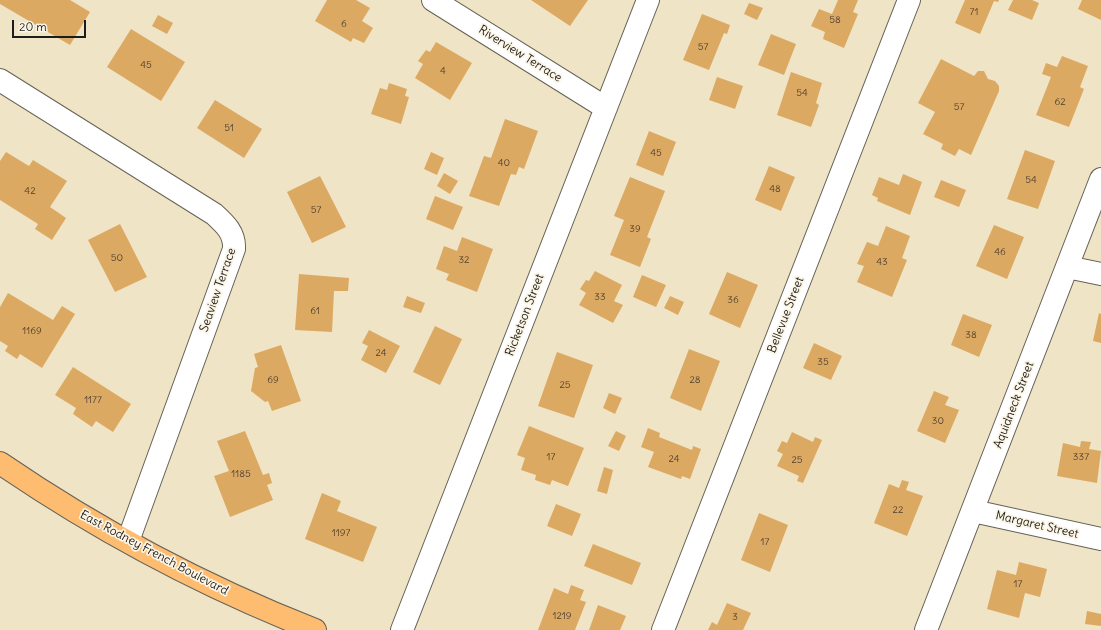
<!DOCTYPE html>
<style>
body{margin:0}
#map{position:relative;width:1101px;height:630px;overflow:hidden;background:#efe4c5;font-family:Delius,sans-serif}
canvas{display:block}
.scale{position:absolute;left:12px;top:20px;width:74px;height:18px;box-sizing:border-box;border:2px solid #1c1c1c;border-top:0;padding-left:5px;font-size:12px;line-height:14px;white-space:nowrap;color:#1c1c1c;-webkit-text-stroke:3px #fcf5e5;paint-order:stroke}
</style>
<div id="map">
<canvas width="1101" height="630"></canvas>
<div class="scale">20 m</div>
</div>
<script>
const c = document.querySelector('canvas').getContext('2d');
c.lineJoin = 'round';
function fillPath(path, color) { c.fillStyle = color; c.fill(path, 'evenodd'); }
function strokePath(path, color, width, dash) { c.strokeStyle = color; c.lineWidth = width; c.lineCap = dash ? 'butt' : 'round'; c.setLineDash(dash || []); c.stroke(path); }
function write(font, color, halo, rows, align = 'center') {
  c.font = font + ' Delius,sans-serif'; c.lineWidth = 3.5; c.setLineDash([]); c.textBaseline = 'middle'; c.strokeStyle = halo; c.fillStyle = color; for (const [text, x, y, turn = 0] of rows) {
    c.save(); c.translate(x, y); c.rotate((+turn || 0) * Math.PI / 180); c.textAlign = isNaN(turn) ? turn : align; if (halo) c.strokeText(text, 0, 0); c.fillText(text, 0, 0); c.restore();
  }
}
fillPath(new Path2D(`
 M 0,0 L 70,0 L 90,12 L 70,45 L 0,4 Z
 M 327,0 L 356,0 L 370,8 L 362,21 L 373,28 L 364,43 L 353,38 L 351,42 L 315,21 Z
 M 531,0 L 588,0 L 570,26 Z
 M 838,0 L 858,0 L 853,12 L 858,14 L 844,48 L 823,39 L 825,32 L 811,26 L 819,9 L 832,14 Z
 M 965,0 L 999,0 L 998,2 L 994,1 L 980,34 L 955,23 Z
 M 1013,0 L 1032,0 L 1039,3 L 1032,20 L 1008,10 Z
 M 1082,0 L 1101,0 L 1101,20 L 1078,9 Z
 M 749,3 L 763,8 L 757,20 L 744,14 Z
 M 702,14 L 730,25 L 727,34 L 724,33 L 709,70 L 683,60 Z
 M 158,15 L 173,23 L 167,34 L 152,26 Z
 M 131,29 L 185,62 L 161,101 L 107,67 Z
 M 771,34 L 796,44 L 784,75 L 758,65 Z
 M 436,42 L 472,63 L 450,100 L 415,78 L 423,64 L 418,61 L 426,50 L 430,52 Z
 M 1062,56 L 1088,66 L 1080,87 L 1084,89 L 1069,127 L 1036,115 L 1051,77 L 1042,74 L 1046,63 L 1057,67 Z
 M 941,59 L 974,76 L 978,71 L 984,71 L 988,79 L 995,81 L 999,86 L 999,91 L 971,155 L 959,149 L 955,156 L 941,149 L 943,144 L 923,134 L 935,112 L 918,103 Z
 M 791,72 L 822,83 L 816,103 L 819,105 L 811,127 L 777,115 Z
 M 717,77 L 743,86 L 735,109 L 709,100 Z
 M 389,83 L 407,89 L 405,96 L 409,97 L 401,124 L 371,114 L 380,88 L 387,90 Z
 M 215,100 L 262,129 L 244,158 L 197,128 Z
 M 505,119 L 538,131 L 524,169 L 519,167 L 516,175 L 511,174 L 499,206 L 469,196 L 484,156 L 491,158 Z
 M 649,131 L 676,142 L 663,176 L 636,165 Z
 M 1025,150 L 1055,161 L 1038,209 L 1007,199 Z
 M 6,152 L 29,166 L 33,160 L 67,181 L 50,207 L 66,218 L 52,240 L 35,229 L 38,224 L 0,200 L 0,161 Z
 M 431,152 L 444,158 L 437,175 L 424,169 Z
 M 769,166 L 795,177 L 781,211 L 755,200 Z
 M 444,173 L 458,181 L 450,194 L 437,186 Z
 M 903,174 L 922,182 L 910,215 L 877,201 L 878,198 L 872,195 L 879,177 L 899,185 Z
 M 320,176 L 346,227 L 312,243 L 287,192 Z
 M 630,177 L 665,191 L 647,237 L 651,239 L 640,267 L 610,255 L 624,220 L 614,216 Z
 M 941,180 L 966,190 L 959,207 L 934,197 Z
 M 435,196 L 463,207 L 453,230 L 426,219 Z
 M 120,224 L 147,277 L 115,292 L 88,240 Z
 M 994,225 L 1024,237 L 1007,279 L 976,266 Z
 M 886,226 L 910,236 L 902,258 L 907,260 L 892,297 L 857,282 L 864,266 L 857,264 L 867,242 L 878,246 Z
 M 462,237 L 493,249 L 477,292 L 446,280 L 449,274 L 436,269 L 444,246 L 457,251 Z
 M 595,271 L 622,285 L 614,301 L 623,305 L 613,323 L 579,305 L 586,293 L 580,289 L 586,280 L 589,281 Z
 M 727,272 L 758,285 L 740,328 L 709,314 Z
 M 299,274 L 349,278 L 348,291 L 334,291 L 332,332 L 295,330 Z
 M 642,275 L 666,285 L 656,307 L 633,297 Z
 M 8,293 L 53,320 L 62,306 L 75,314 L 42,368 L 20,354 L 17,359 L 5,351 L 8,346 L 0,341 L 0,307 Z
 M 407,296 L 425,303 L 421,313 L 403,307 Z
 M 670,296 L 684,302 L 678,315 L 664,308 Z
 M 1099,313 L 1101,314 L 1101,343 L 1093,341 Z
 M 963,314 L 992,325 L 979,357 L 951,345 Z
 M 435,326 L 462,339 L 440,385 L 413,372 Z
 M 369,330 L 400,346 L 386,373 L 361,360 L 368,346 L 362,343 Z
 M 814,343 L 842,356 L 831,380 L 803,368 Z
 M 281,345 L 301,401 L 272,411 L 268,401 L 265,402 L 251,391 L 255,368 L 258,367 L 254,354 Z
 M 689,349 L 720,361 L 701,411 L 670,398 Z
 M 557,352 L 593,365 L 574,418 L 538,406 Z
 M 73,367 L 131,404 L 113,432 L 96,421 L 92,427 L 73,414 L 76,408 L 55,395 Z
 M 934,391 L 949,397 L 945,405 L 959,410 L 945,443 L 917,431 Z
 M 609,393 L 622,398 L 615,414 L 603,408 Z
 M 529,426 L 584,448 L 568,486 L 552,480 L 550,485 L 535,480 L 536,475 L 521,470 L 525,458 L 517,455 Z
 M 648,428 L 660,433 L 659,437 L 692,450 L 693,446 L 701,449 L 690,479 L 682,476 L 681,479 L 648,467 L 654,452 L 641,447 Z
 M 245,431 L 263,475 L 269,473 L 272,483 L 267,485 L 273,500 L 230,517 L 214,476 L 229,471 L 217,441 Z
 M 616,431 L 626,436 L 619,451 L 608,446 Z
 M 792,432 L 813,442 L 815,437 L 822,440 L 803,483 L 797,481 L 799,476 L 777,466 L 783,454 L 777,451 L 782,441 L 787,443 Z
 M 1081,441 L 1091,442 L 1089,449 L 1101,451 L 1097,483 L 1057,476 L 1063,443 L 1080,447 Z
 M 604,467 L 613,470 L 607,494 L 597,491 Z
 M 902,480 L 909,482 L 906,490 L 923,496 L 907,536 L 874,523 L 889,484 L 899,488 Z
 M 322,493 L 341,501 L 337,511 L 377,527 L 363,562 L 305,539 Z
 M 556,504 L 581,514 L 572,536 L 547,526 Z
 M 759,513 L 788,525 L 770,572 L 741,560 Z
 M 593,544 L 641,563 L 632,585 L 584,566 Z
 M 1019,562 L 1047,569 L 1040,597 L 1025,593 L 1019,618 L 987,609 L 997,570 L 1016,575 Z
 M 571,585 L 584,590 L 580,600 L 586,602 L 575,630 L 538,630 L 554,588 L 568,594 Z
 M 727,603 L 751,613 L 743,630 L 708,630 L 712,622 L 717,625 Z
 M 598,605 L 626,616 L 620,630 L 589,630 Z
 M 1087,611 L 1101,614 L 1101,626 L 1085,624 Z`), '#dca963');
const minor = new Path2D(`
 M 433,0 L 606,108
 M 0,80 L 214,214 C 225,224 235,233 234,249 L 128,541
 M 1067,267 L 1101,274
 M 973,511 L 1101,539
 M 402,630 L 648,0
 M 663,630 L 909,0
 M 926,630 L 1101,179`);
const major = new Path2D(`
 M 0,463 C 98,530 205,587 315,630`);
strokePath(minor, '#666257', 24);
strokePath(major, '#666257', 24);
strokePath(minor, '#fff', 22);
strokePath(major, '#fdbc70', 22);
write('10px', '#4c3f2e', null, [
 ["71",974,12],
 ["58",835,20],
 ["6",344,24],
 ["57",703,47],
 ["45",146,65],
 ["4",443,71],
 ["54",802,93],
 ["62",1060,102],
 ["57",959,107],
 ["51",229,128],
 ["45",656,153],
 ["40",504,163],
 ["54",1031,180],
 ["48",775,189],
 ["42",30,191],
 ["57",316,210],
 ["39",635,229],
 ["46",1000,252],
 ["50",117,258],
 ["32",464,260],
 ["43",882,262],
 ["33",600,297],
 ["36",733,300],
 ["61",315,311],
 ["1169",32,331],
 ["38",971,335],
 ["24",381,353],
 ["35",823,362],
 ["69",273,380],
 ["28",695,380],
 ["25",565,385],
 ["1177",93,400],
 ["30",938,421],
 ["17",551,457],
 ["337",1081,457],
 ["24",674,459],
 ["25",797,460],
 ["1185",241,474],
 ["22",898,510],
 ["1197",341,533],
 ["17",765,542],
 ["17",1018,584],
 ["1219",562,616],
 ["3",735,617]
]);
write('12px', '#1c1c1c', '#fcf5e5', [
 ["Riverview Terrace",520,54,32],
 ["Seaview Terrace",218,290,-71],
 ["Ricketson Street",525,315,-69],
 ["Bellevue Street",786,315,-69],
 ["Aquidneck Street",1014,405,-69],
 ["Margaret Street",1037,525,13],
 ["East Rodney French Boulevard",154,553,28]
]);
</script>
